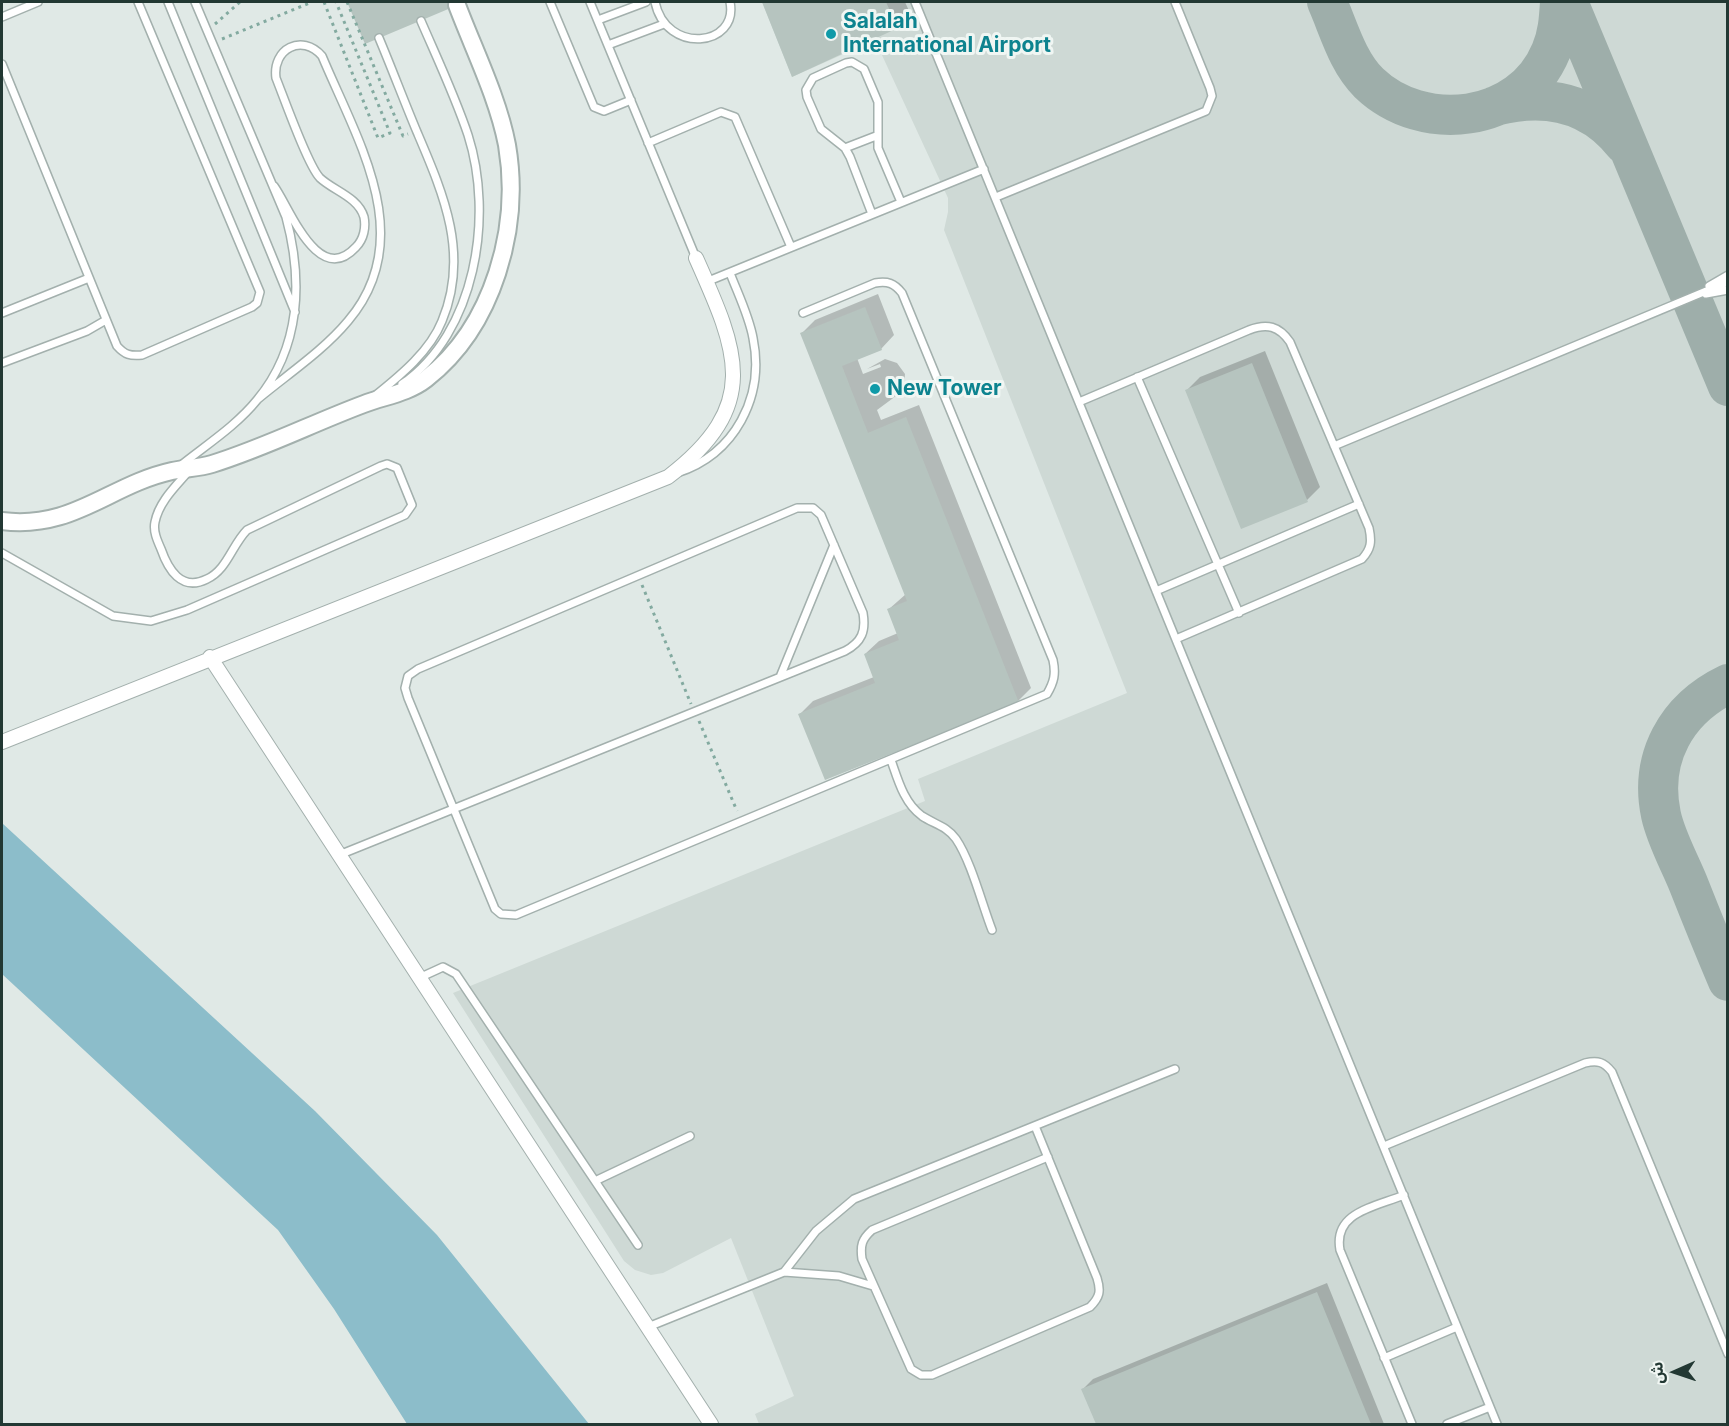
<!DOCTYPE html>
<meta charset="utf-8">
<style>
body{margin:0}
#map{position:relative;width:1729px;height:1426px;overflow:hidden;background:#e0e9e6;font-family:Inter,"Noto Sans Arabic",sans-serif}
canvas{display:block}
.frame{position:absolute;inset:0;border:3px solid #223833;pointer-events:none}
.north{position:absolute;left:1645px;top:1342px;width:60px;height:60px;-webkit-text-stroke:4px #f0f6f3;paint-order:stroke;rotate:267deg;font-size:16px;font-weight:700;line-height:24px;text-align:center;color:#223833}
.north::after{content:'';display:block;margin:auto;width:21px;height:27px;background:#223833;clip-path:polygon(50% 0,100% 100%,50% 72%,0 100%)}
</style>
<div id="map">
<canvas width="1729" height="1426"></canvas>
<div class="frame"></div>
<div class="north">ش</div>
</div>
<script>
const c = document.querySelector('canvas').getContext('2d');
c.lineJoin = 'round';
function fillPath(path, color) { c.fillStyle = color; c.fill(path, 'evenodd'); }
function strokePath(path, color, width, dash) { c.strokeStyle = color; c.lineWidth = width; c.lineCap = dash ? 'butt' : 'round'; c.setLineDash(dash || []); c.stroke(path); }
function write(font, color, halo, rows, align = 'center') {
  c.font = font + ' Inter,sans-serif'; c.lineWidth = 6; c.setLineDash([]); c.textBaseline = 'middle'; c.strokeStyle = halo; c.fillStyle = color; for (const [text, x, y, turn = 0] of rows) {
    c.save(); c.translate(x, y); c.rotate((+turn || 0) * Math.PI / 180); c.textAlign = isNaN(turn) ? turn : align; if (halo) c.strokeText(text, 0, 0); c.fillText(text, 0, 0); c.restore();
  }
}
fillPath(new Path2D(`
 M 762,2 L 1727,2 L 1727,1424 L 759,1424 L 755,1414 L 794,1396 L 731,1238 L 663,1273 L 651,1275 L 635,1270 L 624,1261 L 453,993 L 925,801 L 918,779 L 1127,693 L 944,230 L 948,212 L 948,198 L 875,40 L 792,77 Z`), '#ced9d5');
fillPath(new Path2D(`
 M 2,823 L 315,1111 L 437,1235 L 589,1424 L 407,1424 L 334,1309 L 278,1230 L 2,974 Z`), '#8cbdca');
fillPath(new Path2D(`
 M 349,2 L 463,2 L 365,42 Z
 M 764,2 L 905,2 L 910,13 L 897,27 L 793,75 Z
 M 878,294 L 894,335 L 881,349 L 857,358 L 863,374 L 881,367 L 880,364 L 867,369 L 885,359 L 897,363 L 905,374 L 904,387 L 900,393 L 877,410 L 881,420 L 919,405 L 1031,688 L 1018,701 L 800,714 L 813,701 L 874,677 L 865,654 L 879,641 L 898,633 L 889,609 L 906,594 L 802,333 L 815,320 Z
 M 1265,351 L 1320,487 L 1307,500 L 1187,390 L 1200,377 Z
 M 1327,1283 L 1384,1424 L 1097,1424 L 1083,1389 L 1093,1379 Z`), '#0003');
strokePath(new Path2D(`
 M 1327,2 C 1339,29 1347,61 1369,83 C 1422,134 1521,124 1551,51 C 1558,35 1559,19 1560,2
 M 1568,2 L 1728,386
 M 1495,106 C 1545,93 1591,102 1624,144
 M 1728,684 C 1676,709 1649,758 1661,815 C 1666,838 1679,861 1688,883 C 1701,916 1714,948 1728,981`), '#9eaeaa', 40);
fillPath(new Path2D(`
 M 347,2 L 465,2 L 365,44 Z
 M 762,2 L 886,2 L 898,28 L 792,77 Z
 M 865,307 L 882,350 L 842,366 L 868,433 L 906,417 L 1019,703 L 825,780 L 798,714 L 875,683 L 864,654 L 899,640 L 887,609 L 907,601 L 800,333 Z
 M 1252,363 L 1308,502 L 1241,529 L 1185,390 Z
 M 1317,1292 L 1371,1424 L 1096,1424 L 1081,1389 Z`), '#b6c4bf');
const service = new Path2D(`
 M 168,2 L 295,312
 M 550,2 L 594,107 L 604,111 L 631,100
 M 590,2 L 696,258
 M 655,2 C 666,55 739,47 730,2
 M 915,2 L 1497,1424
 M 2,17 L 38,2
 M 598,20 L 646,2
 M 608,45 L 664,24
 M 2,64 L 117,346 C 125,355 130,356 142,355 L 252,307 L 257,303 L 260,292 L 138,2
 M 648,143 L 721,112 L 735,117 L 791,247
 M 845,148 L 876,136
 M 996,197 L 1206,111 L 1212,96 L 1210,88 L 1175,2
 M 872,214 L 850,157 L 845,148 L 821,129 L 807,97 L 806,90 L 813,78 L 846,63 L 852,62 L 864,69 L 878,102 L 878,148 L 901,202
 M 706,282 L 984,169
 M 1709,286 L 1728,275
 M 1706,294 L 1728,290
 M 2,313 L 89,278
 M 2,363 L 87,331 L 106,320
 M 1137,377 L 1239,613
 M 402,384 C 476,333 494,216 468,135 C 455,96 437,58 421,21
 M 376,395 C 401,375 430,351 442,321 C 470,254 443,193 417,132 C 404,101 392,69 379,38
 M 258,399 C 288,374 323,351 348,321 C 419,238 357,140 322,56 C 302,33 272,49 276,78 C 284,98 308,166 320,178 C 334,191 358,197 364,217 C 366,227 364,239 356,247 C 318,288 290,208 274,186
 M 1079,402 L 1249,330 C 1267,323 1279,326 1290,342 L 1369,528 C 1372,542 1371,549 1362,559 L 1176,639
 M 1334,446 L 1728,282
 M 180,466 C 206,445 236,426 257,400 C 301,347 303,280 286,217 L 195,2
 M 677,473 C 735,454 765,397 753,338 C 749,316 738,294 730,273
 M 2,553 L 113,616 L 151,621 L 187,610 L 405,515 L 412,505 L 397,468 L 387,464 L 381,466 L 247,530 C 232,545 227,570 207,579 C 181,592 168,569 161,549 C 157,540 153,531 155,522 C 159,502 175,487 188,472
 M 1156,591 L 1359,504
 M 780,677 L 834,545
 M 891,760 C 898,780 904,803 922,816 C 934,824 947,826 956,839 C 971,861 982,904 992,930
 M 339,855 L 498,791 L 845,651 C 862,642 866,631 863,613 L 821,515 L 813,508 L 797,508 L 418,669 L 408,676 L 405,688 L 408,698 L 495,909 L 501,914 L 516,915 L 1047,694 C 1054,682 1056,674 1053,660 L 902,293 C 894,283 888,281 875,283 L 803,313
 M 419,978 L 443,967 L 456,974 L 638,1245
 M 1035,1126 L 1097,1278 C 1101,1291 1100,1297 1090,1307 L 932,1375 L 921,1375 L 911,1369 L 862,1259 C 860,1245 862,1239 872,1230 L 1048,1157
 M 1384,1146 L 1585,1063 C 1598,1060 1604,1062 1612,1072 L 1728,1354
 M 595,1181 L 690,1136
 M 1404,1195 C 1375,1207 1333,1212 1340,1250 L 1412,1424
 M 784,1272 L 816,1231 L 854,1199 L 1175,1069
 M 648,1327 L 784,1272 L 839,1276 L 873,1286
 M 1384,1358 L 1457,1327
 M 1447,1424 L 1490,1407`);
const minor = new Path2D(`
 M 210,657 L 711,1424
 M 2,742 L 668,477 C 762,405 738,352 696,258`);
const tertiary = new Path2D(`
 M 2,521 C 73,530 109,485 172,471 C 186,468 199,468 212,464 C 264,448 313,423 364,404 C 385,396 408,393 426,379 C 494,326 521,227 507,145 C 498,98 474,50 457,5`);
strokePath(service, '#a3b0ad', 10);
strokePath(minor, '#a3b0ad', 16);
strokePath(tertiary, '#a3b0ad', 20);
strokePath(new Path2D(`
 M 324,2 L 378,138 L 390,133 L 336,2
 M 347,2 L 403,136 L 408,134
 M 215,24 L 240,2
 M 222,39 L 312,2
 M 642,585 L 691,704
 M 699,721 L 737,811`), '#83aaa0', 3, [3, 4.5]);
strokePath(service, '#fff', 7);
strokePath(minor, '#fff', 14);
strokePath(tertiary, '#fff', 16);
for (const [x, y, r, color] of [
 [831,34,6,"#0f9aa8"],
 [875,389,6,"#0f9aa8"]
]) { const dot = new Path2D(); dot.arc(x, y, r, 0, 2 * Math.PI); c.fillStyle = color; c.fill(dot); strokePath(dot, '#f0f6f3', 2); }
write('bold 21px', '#0d838f', '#f0f6f3', [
 ["Salalah",843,22],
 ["International Airport",843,46],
 ["New Tower",887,389]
], 'left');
</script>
